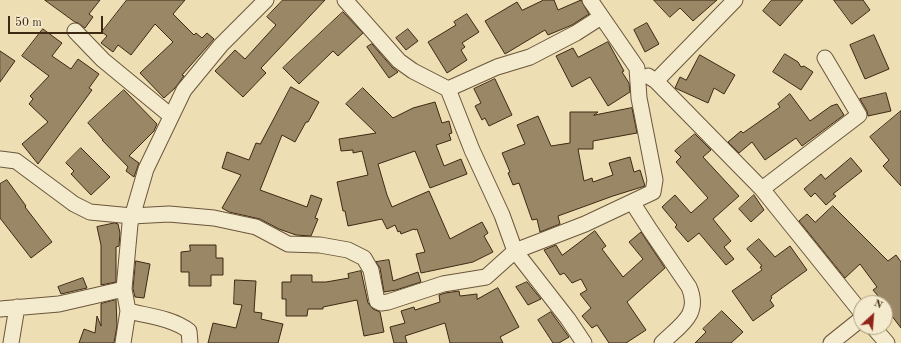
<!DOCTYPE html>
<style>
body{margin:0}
#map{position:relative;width:901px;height:343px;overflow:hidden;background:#eedeb3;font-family:"Old Standard TT",serif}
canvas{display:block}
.north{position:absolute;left:853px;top:295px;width:40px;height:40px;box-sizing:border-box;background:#f4eace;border:1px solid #ab9d83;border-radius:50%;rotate:26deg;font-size:11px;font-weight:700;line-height:16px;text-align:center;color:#3e2913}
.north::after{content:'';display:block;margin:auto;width:14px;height:18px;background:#8f2418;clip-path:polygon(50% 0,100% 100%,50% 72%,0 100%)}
.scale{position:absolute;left:8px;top:16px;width:95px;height:18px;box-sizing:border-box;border:2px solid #3e2913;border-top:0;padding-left:5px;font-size:12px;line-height:14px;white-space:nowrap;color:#3e2913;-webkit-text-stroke:3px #f4eace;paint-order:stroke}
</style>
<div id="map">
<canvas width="901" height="343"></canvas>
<div class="north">N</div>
<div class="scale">50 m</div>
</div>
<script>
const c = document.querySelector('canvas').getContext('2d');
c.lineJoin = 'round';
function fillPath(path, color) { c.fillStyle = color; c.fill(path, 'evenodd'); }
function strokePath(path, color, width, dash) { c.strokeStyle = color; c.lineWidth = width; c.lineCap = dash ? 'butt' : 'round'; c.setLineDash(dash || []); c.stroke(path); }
const building = new Path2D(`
 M 45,0 L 100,0 L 89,14 L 93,17 L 85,28 L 78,23 L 75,22 Z
 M 127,0 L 185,0 L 173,14 L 194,35 L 196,33 L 202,38 L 207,33 L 214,39 L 182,75 L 184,76 L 175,88 L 164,98 L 140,73 L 173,42 L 155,24 L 131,55 L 118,45 L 113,52 L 101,43 L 107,36 L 102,32 Z
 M 283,0 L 325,0 L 261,68 L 266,73 L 243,97 L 215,71 L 235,50 L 245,59 L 276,25 L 267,17 Z
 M 544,0 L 554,0 L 558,10 L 581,0 L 589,14 L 572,25 L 548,35 L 545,30 L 505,54 L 485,21 L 517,2 L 522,10 Z
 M 654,0 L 717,0 L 693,21 L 680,8 L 670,17 Z
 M 772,0 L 803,0 L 780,26 L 763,11 Z
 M 834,0 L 863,0 L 870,10 L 852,24 Z
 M 343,12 L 363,33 L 338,56 L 333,51 L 299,84 L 283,68 Z
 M 467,14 L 479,32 L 462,43 L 465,47 L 461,50 L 467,60 L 447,73 L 428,42 L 456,25 L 454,22 Z
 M 647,23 L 659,44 L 645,52 L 634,30 Z
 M 43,29 L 62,43 L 52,56 L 71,69 L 78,59 L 99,74 L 89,88 L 92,90 L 38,164 L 22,144 L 48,122 L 29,104 L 33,99 L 30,96 L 49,76 L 22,56 Z
 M 408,29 L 418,41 L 406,50 L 396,38 Z
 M 874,35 L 889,69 L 865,79 L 850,45 Z
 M 608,42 L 624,71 L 622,72 L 629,83 L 630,92 L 608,106 L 590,77 L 572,87 L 556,56 L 573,48 L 578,57 Z
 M 372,44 L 392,67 L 398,72 L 389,78 L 367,47 Z
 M 0,51 L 15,61 L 0,82 Z
 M 785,54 L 798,62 L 801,67 L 804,66 L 813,72 L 801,90 L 773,72 Z
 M 700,55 L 735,75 L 724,94 L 714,88 L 708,103 L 675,88 L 680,77 L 686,80 Z
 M 495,79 L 512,115 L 489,126 L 485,118 L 482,120 L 475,106 L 481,103 L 474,89 Z
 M 291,87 L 319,102 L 308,122 L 306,122 L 295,142 L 282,135 L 260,190 L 307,207 L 311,195 L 322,199 L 315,218 L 318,219 L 311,236 L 296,235 L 279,229 L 260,219 L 229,212 L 222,208 L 241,175 L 222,168 L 227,152 L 249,160 L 256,143 L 260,144 Z
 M 363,88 L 393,118 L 413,108 L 435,102 L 442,123 L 449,121 L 452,133 L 449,134 L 451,140 L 436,145 L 444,166 L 461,159 L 467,174 L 430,188 L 415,151 L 378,164 L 387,195 L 392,207 L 429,191 L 450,239 L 482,222 L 488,233 L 484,236 L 493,252 L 473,262 L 421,273 L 416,254 L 425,252 L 417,229 L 415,230 L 414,229 L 401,234 L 400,231 L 398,232 L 395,225 L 387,229 L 382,219 L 348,226 L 345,211 L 343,211 L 337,182 L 368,175 L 362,151 L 353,153 L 353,150 L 341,151 L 339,139 L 376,133 L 346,104 Z
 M 124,90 L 157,124 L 154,131 L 129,156 L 139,163 L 134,177 L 126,171 L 128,167 L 102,140 L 103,140 L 88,123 Z
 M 886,93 L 891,111 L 868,116 L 867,111 L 860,99 Z
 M 790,94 L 810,121 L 831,106 L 837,104 L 844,115 L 802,146 L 796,138 L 765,160 L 752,142 L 739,153 L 728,142 L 741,131 L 743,133 L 780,107 L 778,104 Z
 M 632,108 L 637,133 L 593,141 L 593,149 L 578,149 L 584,181 L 592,178 L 593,182 L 613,175 L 609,163 L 630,157 L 634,172 L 640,170 L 645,186 L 613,196 L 558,216 L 560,224 L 540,232 L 537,219 L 532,220 L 519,183 L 513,185 L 508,173 L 510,172 L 502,153 L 525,144 L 517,125 L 538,116 L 551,146 L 570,143 L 570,112 L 598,112 L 594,115 Z
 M 901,111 L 901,186 L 883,166 L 889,160 L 870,137 Z
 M 695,134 L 711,150 L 703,157 L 739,196 L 713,219 L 731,241 L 724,247 L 734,259 L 726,265 L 699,233 L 688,242 L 675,227 L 677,225 L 662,207 L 675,195 L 691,213 L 708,198 L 676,162 L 681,157 L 675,151 Z
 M 81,148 L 110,177 L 91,195 L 71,174 L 74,171 L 66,163 Z
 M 851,158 L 862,171 L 833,194 L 836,196 L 826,205 L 815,193 L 811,197 L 804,189 L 821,174 L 825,179 Z
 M 7,180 L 26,206 L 25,207 L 52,242 L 31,258 L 0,218 L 0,184 Z
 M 754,195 L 764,210 L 751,222 L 739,209 Z
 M 833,206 L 888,261 L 896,255 L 901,262 L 901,328 L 885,307 L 885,303 L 884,303 L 873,290 L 877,287 L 860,264 L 845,278 L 799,221 L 807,214 L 815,222 Z
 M 115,223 L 118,224 L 120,233 L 119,246 L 116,247 L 116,282 L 101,285 L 101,245 L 97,227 Z
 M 595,231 L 606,246 L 602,249 L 623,277 L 643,259 L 629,242 L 641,232 L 665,268 L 627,302 L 646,330 L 626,343 L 609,343 L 597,325 L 592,328 L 582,316 L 591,308 L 580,294 L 587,290 L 581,279 L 572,283 L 564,273 L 560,275 L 544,250 L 556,245 L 562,255 Z
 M 759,239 L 775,257 L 790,246 L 807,270 L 771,296 L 772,298 L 770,300 L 774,306 L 753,321 L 732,291 L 762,270 L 760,267 L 762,266 L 747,249 Z
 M 190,245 L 216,245 L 216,258 L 223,258 L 223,275 L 211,275 L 211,286 L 189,286 L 189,272 L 181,272 L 181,252 L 190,251 Z
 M 389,260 L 393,281 L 418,272 L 421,282 L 396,290 L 384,292 L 380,268 L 376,262 Z
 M 136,261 L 150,264 L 144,298 L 135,297 L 133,289 Z
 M 361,271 L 368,303 L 373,309 L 380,312 L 384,332 L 364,336 L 357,300 L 323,307 L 323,309 L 308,309 L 307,316 L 286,316 L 286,299 L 282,299 L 282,282 L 291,282 L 291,275 L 312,275 L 312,282 L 326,282 L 349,278 L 348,274 Z
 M 83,278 L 87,288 L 61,294 L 58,287 Z
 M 235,280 L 256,281 L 254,312 L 262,313 L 261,319 L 283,324 L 278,343 L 208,343 L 213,323 L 236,328 L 242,305 L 234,304 Z
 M 527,282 L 541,299 L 528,305 L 516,287 Z
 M 498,288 L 519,327 L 500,337 L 503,343 L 450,343 L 445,323 L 405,336 L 407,343 L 394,343 L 390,327 L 405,323 L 401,311 L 414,307 L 415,310 L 440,302 L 439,295 L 445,293 L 459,291 L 460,296 L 477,294 L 477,299 Z
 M 116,300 L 117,326 L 114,343 L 79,343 L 84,329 L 95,333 L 97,316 L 101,326 L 101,304 Z
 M 722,311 L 743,332 L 731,343 L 695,343 L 706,332 L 703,329 Z
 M 551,312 L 569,337 L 559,343 L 553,343 L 538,320 Z`);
fillPath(building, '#9a8766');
strokePath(building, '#3e2913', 1);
const minor = new Path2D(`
 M 345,0 L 399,61 L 413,71 L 448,89 L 472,150 L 502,215 L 515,251 L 585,224 L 653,192 L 655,180 L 639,98 L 637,68 L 590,0
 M 75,31 L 103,60 L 171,116
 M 648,76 L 656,81 L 735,0
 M 656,81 L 762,189 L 861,312
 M 448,89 L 497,67 L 530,57 L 576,33 L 601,17
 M 0,159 L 16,161 L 74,204 L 90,212 L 132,216 L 169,214 L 214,218 L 256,227 L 288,244 L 320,245 L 348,250 L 364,258 L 371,270 L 377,301 L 381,303 L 388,302 L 443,284 L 486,277 L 515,251 L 568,319 L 584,343
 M 762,189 L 859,115 L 825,58
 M 632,202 L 650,230 L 689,287 C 701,315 680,325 662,343
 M 0,309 L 59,304 L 124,289
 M 128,311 C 148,316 172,318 189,331 L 190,343
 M 873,327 L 887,343
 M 11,343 L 17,307
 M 123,343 L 128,311 L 124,289 L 130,224 L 146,169 L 184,90 L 221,45 L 266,0
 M 831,343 L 861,319`);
strokePath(minor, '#6a563b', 17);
strokePath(minor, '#f4eace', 15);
</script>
